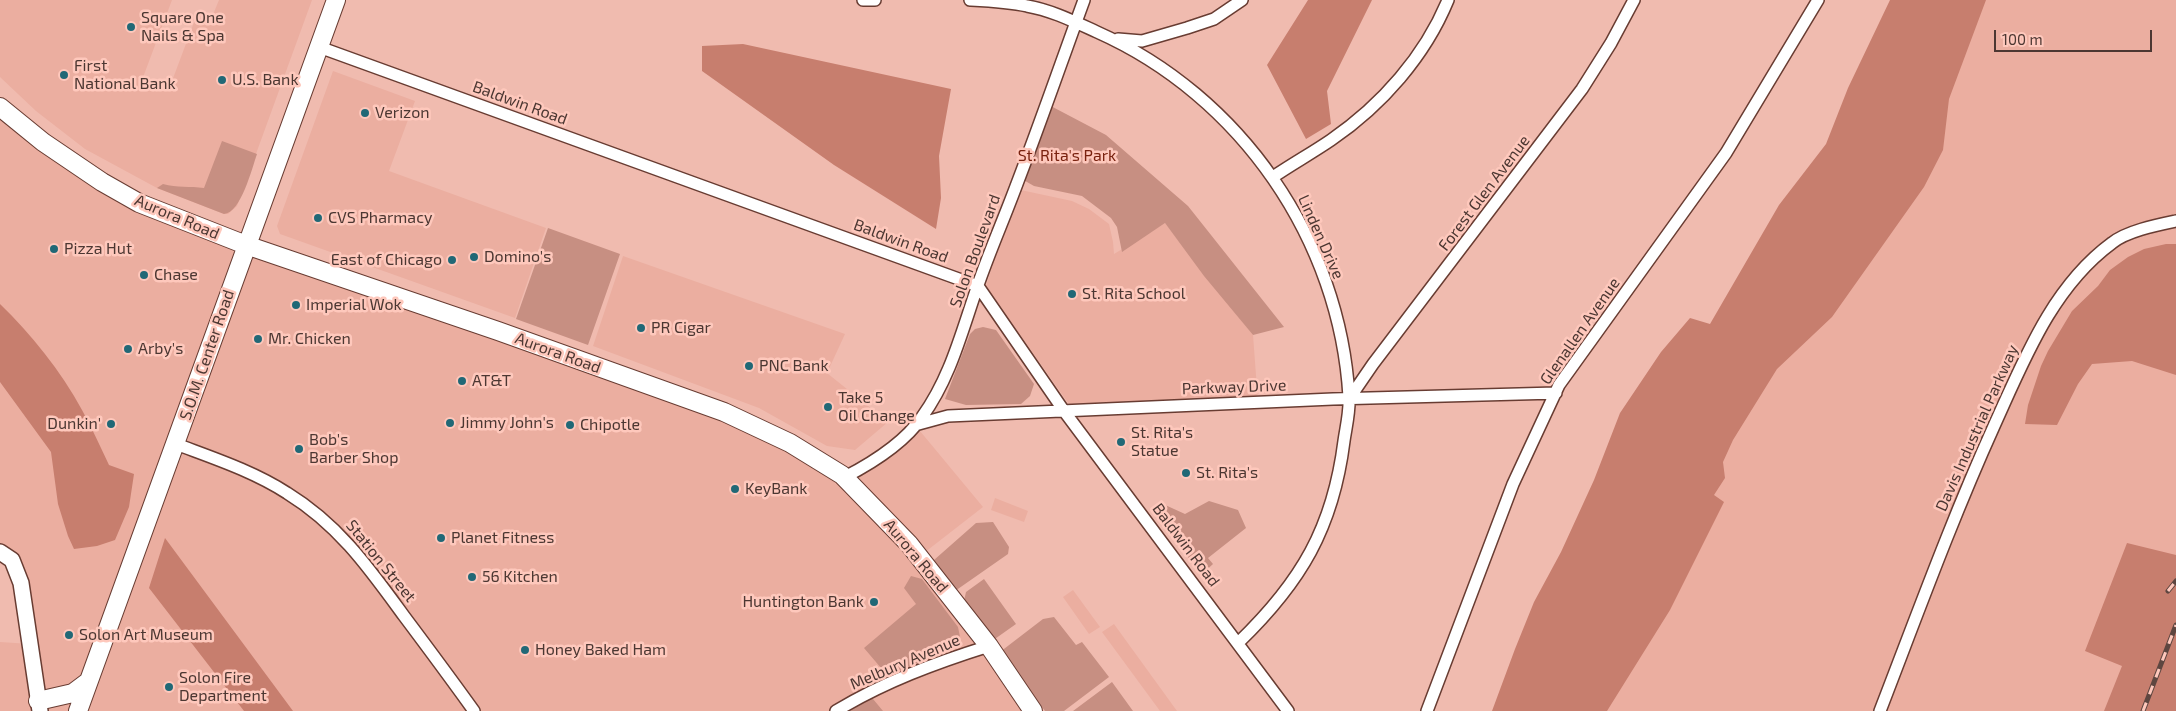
<!DOCTYPE html>
<style>
body{margin:0}
#map{position:relative;width:2176px;height:711px;overflow:hidden;background:#f0bbaf;font-family:"Exo 2",sans-serif}
canvas{display:block}
.scale{position:absolute;left:1994px;top:30px;width:158px;height:22px;box-sizing:border-box;border:2px solid #4c3732;border-top:0;padding-left:6px;font-size:15px;line-height:18px;white-space:nowrap;color:#4c3732;-webkit-text-stroke:4px #fec8bc;paint-order:stroke}
</style>
<div id="map">
<canvas width="2176" height="711"></canvas>
<div class="scale">100 m</div>
</div>
<script>
const c = document.querySelector('canvas').getContext('2d');
c.lineJoin = 'round';
function fillPath(path, color) { c.fillStyle = color; c.fill(path, 'evenodd'); }
function strokePath(path, color, width, dash) { c.strokeStyle = color; c.lineWidth = width; c.lineCap = dash ? 'butt' : 'round'; c.setLineDash(dash || []); c.stroke(path); }
function write(font, color, halo, rows, align = 'center') {
  c.font = font + ' "Exo 2",sans-serif'; c.lineWidth = 5; c.setLineDash([]); c.textBaseline = 'middle'; c.strokeStyle = halo; c.fillStyle = color; for (const [text, x, y, turn = 0] of rows) {
    c.save(); c.translate(x, y); c.rotate((+turn || 0) * Math.PI / 180); c.textAlign = isNaN(turn) ? turn : align; if (halo) c.strokeText(text, 0, 0); c.fillText(text, 0, 0); c.restore();
  }
}
fillPath(new Path2D(`
 M 0,0 L 172,0 L 142,80 L 169,89 L 196,17 L 210,22 L 219,0 L 312,0 L 237,206 L 228,214 L 224,214 L 157,188 L 85,149 L 36,111 L 0,77 Z
 M 1981,0 L 2176,0 L 2176,711 L 1575,711 Z
 M 333,71 L 415,101 L 389,171 L 546,228 L 515,318 L 280,234 L 277,226 Z
 M 0,107 L 126,196 L 724,412 L 845,477 L 915,425 L 983,507 L 920,556 L 1033,711 L 0,711 L 0,642 L 30,644 L 21,583 L 0,552 Z
 M 1016,189 L 1072,201 L 1089,209 L 1109,224 L 1113,242 L 1114,254 L 1165,223 L 1253,335 L 1258,402 L 1073,410 L 986,286 Z
 M 623,256 L 845,334 L 827,373 L 888,422 L 855,450 L 827,446 L 759,408 L 593,346 Z
 M 995,498 L 1028,511 L 1024,522 L 991,510 Z
 M 1073,590 L 1100,627 L 1089,634 L 1063,597 Z
 M 1114,624 L 1177,711 L 1160,711 L 1102,632 Z`), '#ebaea0');
fillPath(new Path2D(`
 M 1047,104 L 1106,135 L 1188,206 L 1284,327 L 1253,335 L 1204,276 L 1165,223 L 1122,252 L 1117,227 L 1111,218 L 1082,196 L 1034,186 L 1020,178 Z
 M 222,141 L 257,154 C 252,168 241,213 224,214 L 157,188 L 163,184 C 177,188 190,186 204,188 Z
 M 548,228 L 620,254 L 588,345 L 516,319 Z
 M 983,327 L 996,330 L 1034,384 L 1030,396 L 1021,404 L 966,405 L 945,399 L 970,334 L 975,329 Z
 M 1209,501 L 1238,510 L 1246,528 L 1208,558 L 1213,564 L 1201,575 L 1154,511 L 1163,504 L 1185,514 Z
 M 993,522 L 1009,547 L 1008,554 L 955,591 L 934,560 L 976,523 Z
 M 911,576 L 922,579 L 958,627 L 960,637 L 951,650 L 887,675 L 864,648 L 916,604 L 904,588 Z
 M 984,579 L 1016,624 L 992,641 L 964,601 L 966,592 Z
 M 1054,617 L 1076,645 L 1082,642 L 1109,677 L 1064,711 L 1045,711 L 1000,652 L 1043,619 Z
 M 1112,682 L 1133,711 L 1073,711 Z
 M 868,693 L 883,711 L 844,711 Z`), '#c78f82');
fillPath(new Path2D(`
 M 1308,0 L 1372,0 L 1327,91 L 1331,124 L 1306,139 L 1267,65 Z
 M 1890,0 L 1986,0 L 1949,99 L 1943,150 L 1924,187 L 1832,317 L 1777,369 L 1733,440 L 1723,462 L 1725,478 L 1714,495 L 1724,502 L 1670,610 L 1607,711 L 1492,711 L 1515,649 L 1534,602 L 1561,552 L 1594,480 L 1620,413 L 1661,352 L 1690,318 L 1710,324 L 1779,205 L 1826,144 L 1848,88 Z
 M 743,44 L 951,89 L 939,156 L 941,198 L 936,229 L 834,165 L 702,71 L 702,46 Z
 M 2166,244 L 2176,244 L 2176,375 L 2132,361 L 2092,364 L 2078,384 L 2057,425 L 2025,424 L 2028,405 L 2041,366 L 2048,351 L 2072,311 L 2098,286 L 2110,270 L 2128,257 L 2144,249 Z
 M 0,304 C 31,334 61,371 82,410 C 92,428 100,446 109,465 L 134,474 L 129,507 L 115,540 L 97,546 L 74,549 L 68,536 L 58,504 L 51,452 L 0,382 Z
 M 165,538 L 293,711 L 244,711 L 149,588 Z
 M 2127,543 L 2176,555 L 2176,711 L 2104,711 L 2122,666 L 2085,651 Z`), '#c77e6e');
const street = new Path2D(`
 M 863,0 L 875,0
 M 970,0 C 989,1 1009,2 1027,6 C 1051,10 1075,22 1097,32 C 1241,96 1340,240 1349,397 C 1350,411 1346,427 1344,441 C 1333,528 1301,582 1239,642
 M 1118,39 L 1142,41 L 1187,28 L 1214,19 L 1242,0
 M 319,47 L 978,286 L 1064,411 L 1288,711
 M 1273,177 C 1292,164 1312,153 1331,140 C 1382,105 1425,56 1448,0
 M 1349,399 L 1373,364 L 1582,89 L 1611,43 L 1634,0
 M 915,425 L 948,416 L 1333,399 L 1556,393
 M 176,444 C 213,458 253,471 287,493 C 339,525 369,568 404,616 C 428,648 451,679 474,711
 M 845,477 C 872,463 905,442 922,417 C 951,377 962,330 978,285 C 989,253 1003,221 1015,189 C 1039,127 1061,63 1084,0
 M 836,711 C 884,682 935,663 989,646
 M 1427,711 L 1513,484 L 1559,385 L 1726,153 L 1818,0
 M 1880,711 C 1917,615 1952,519 1994,426 C 2024,360 2052,287 2112,243 C 2127,231 2157,225 2176,221`);
const secondary = new Path2D(`
 M 0,552 L 12,560 L 21,583 L 40,711`);
const primary = new Path2D(`
 M 0,107 L 43,142 L 102,182 L 139,203 L 246,245 L 498,331 L 724,412 L 790,443 L 842,475 L 909,544 L 989,646 L 1033,711
 M 38,701 L 73,693 L 89,681
 M 78,711 L 336,0`);
strokePath(street, '#683c32', 14);
strokePath(secondary, '#683c32', 18);
strokePath(primary, '#683c32', 20);
strokePath(street, '#fff', 11);
strokePath(secondary, '#fff', 15);
strokePath(primary, '#fff', 18);
const rail = new Path2D(`
 M 2168,591 L 2176,581
 M 2143,711 L 2176,625`);
strokePath(rail, '#5e4640', 5);
strokePath(rail, '#fec8bc', 3, [9]);
for (const [x, y, r, color] of [
 [131,27,5,"#216876"],
 [64,75,5,"#216876"],
 [222,80,5,"#216876"],
 [365,113,5,"#216876"],
 [318,218,5,"#216876"],
 [54,249,5,"#216876"],
 [474,257,5,"#216876"],
 [452,260,5,"#216876"],
 [144,275,5,"#216876"],
 [1072,294,5,"#216876"],
 [296,305,5,"#216876"],
 [641,328,5,"#216876"],
 [258,339,5,"#216876"],
 [128,349,5,"#216876"],
 [749,366,5,"#216876"],
 [462,381,5,"#216876"],
 [828,407,5,"#216876"],
 [450,423,5,"#216876"],
 [111,424,5,"#216876"],
 [570,425,5,"#216876"],
 [1121,442,5,"#216876"],
 [299,449,5,"#216876"],
 [1186,473,5,"#216876"],
 [735,489,5,"#216876"],
 [441,538,5,"#216876"],
 [472,577,5,"#216876"],
 [874,602,5,"#216876"],
 [69,635,5,"#216876"],
 [525,650,5,"#216876"],
 [169,687,5,"#216876"]
]) { const dot = new Path2D(); dot.arc(x, y, r, 0, 2 * Math.PI); c.fillStyle = color; c.fill(dot); strokePath(dot, '#fec8bc', 2); }
write('16px', '#4c3732', '#fec8bc', [
 ["Square One",141,18],
 ["Nails & Spa",141,36],
 ["First",74,66],
 ["National Bank",74,84],
 ["U.S. Bank",232,80],
 ["Verizon",375,113],
 ["CVS Pharmacy",328,218],
 ["Pizza Hut",64,249],
 ["Domino's",484,257],
 ["East of Chicago",442,260,"right"],
 ["Chase",154,275],
 ["St. Rita School",1082,294],
 ["Imperial Wok",306,305],
 ["PR Cigar",651,328],
 ["Mr. Chicken",268,339],
 ["Arby's",138,349],
 ["PNC Bank",759,366],
 ["AT&T",472,381],
 ["Take 5",838,398],
 ["Oil Change",838,416],
 ["Jimmy John's",460,423],
 ["Dunkin'",101,424,"right"],
 ["Chipotle",580,425],
 ["St. Rita's",1131,433],
 ["Statue",1131,451],
 ["Bob's",309,440],
 ["Barber Shop",309,458],
 ["St. Rita's",1196,473],
 ["KeyBank",745,489],
 ["Planet Fitness",451,538],
 ["56 Kitchen",482,577],
 ["Huntington Bank",864,602,"right"],
 ["Solon Art Museum",79,635],
 ["Honey Baked Ham",535,650],
 ["Solon Fire",179,678],
 ["Department",179,696]
], 'left');
write('16px', '#4c3732', '#fec8bc', [
 ["Baldwin Road",520,103,20],
 ["Forest Glen Avenue",1484,193,-53],
 ["Aurora Road",177,217,23],
 ["Linden Drive",1321,237,66],
 ["Baldwin Road",901,241,20],
 ["Solon Boulevard",975,251,-70],
 ["Glenallen Avenue",1580,331,-55],
 ["Aurora Road",558,353,20],
 ["S.O.M. Center Road",207,355,-71],
 ["Parkway Drive",1234,387,-2],
 ["Davis Industrial Parkway",1977,428,-66],
 ["Baldwin Road",1186,545,53],
 ["Aurora Road",916,556,50],
 ["Station Street",381,561,51],
 ["Melbury Avenue",905,662,-23]
]);
write('16px', '#79220f', '#fec8bc', [
 ["St. Rita's Park",1067,156]
]);
</script>
